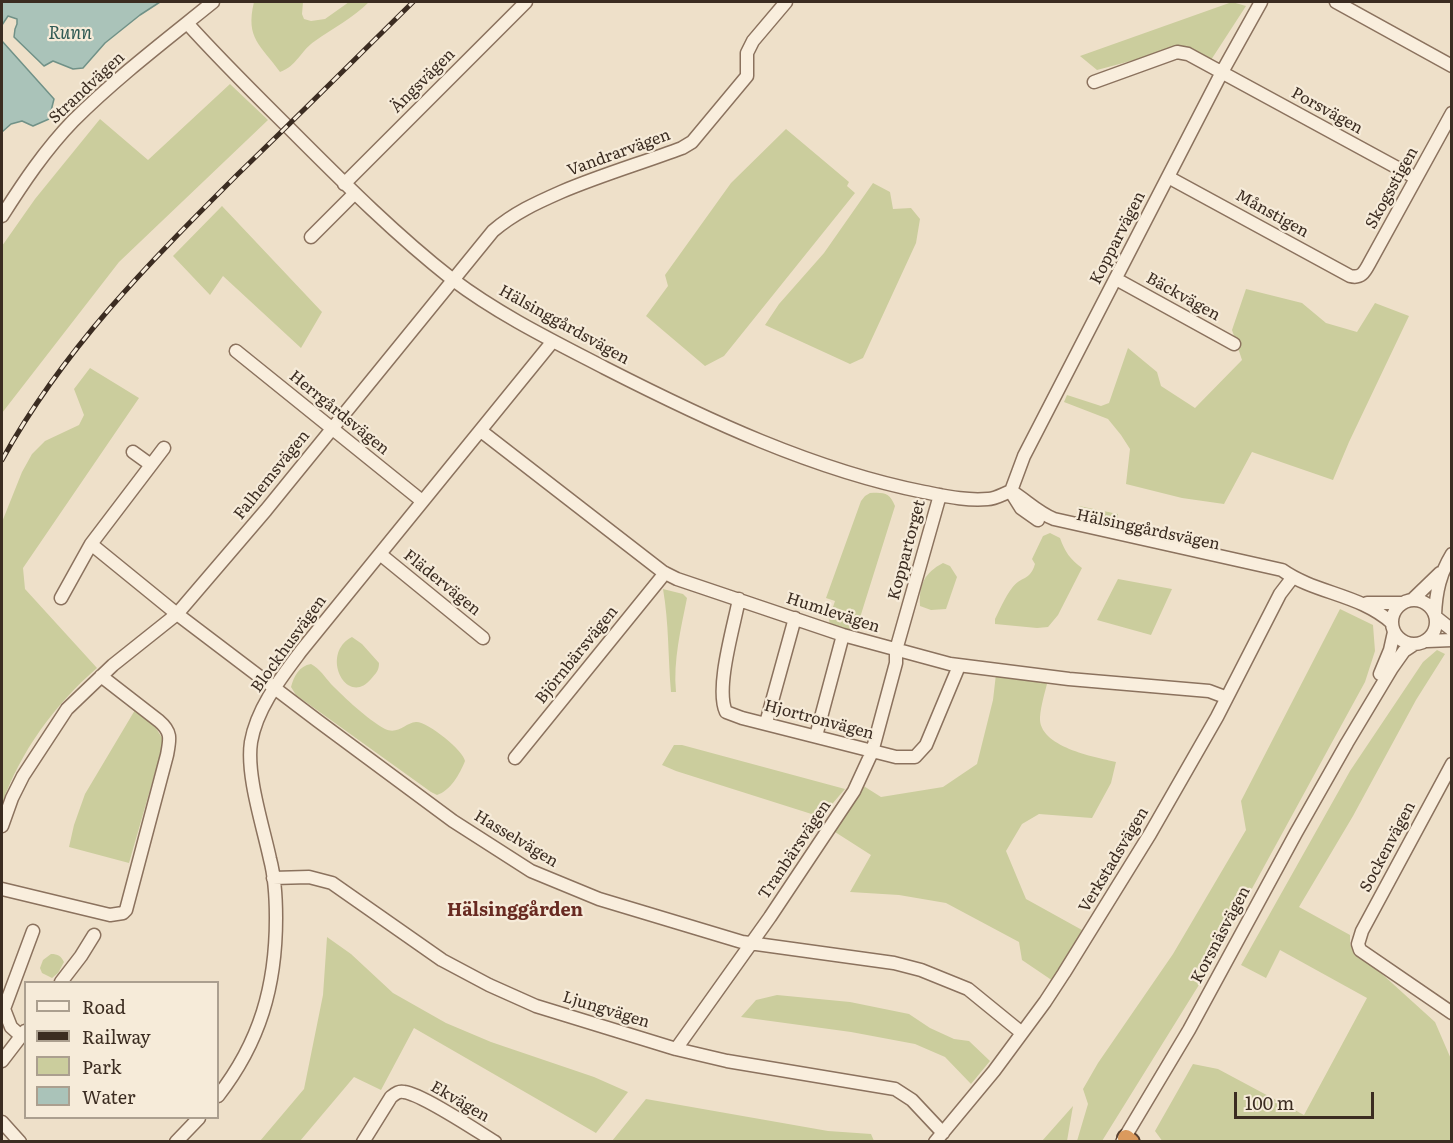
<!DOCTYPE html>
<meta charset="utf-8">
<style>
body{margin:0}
#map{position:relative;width:1453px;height:1143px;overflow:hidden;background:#eee0c9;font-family:Literata,serif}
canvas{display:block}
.frame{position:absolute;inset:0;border:3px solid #3b2c21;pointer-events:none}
.legend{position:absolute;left:24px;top:981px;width:195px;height:138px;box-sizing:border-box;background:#f6ebd9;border:2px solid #ab9f8f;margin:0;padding:8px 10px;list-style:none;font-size:18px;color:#3b2c21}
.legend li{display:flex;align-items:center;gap:12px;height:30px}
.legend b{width:30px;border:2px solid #ab9f8f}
.scale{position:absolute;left:1234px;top:1092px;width:140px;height:27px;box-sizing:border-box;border:3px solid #3b2c21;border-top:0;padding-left:8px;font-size:18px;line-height:21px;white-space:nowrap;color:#3b2c21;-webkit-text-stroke:4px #f6ebd9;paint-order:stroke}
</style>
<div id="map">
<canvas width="1453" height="1143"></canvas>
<div class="frame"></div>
<ul class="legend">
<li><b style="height:8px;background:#f9eedd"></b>Road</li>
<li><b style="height:8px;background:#3b2c21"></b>Railway</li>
<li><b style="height:16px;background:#cbcd9d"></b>Park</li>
<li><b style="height:16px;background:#aac3b9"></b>Water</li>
</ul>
<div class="scale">100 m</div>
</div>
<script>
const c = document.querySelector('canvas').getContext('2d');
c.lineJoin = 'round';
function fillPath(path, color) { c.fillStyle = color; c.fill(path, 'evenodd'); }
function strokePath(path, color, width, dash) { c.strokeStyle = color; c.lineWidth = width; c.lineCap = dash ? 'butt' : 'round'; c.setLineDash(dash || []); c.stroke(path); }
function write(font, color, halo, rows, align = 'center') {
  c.font = font + ' Literata,serif'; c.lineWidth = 4.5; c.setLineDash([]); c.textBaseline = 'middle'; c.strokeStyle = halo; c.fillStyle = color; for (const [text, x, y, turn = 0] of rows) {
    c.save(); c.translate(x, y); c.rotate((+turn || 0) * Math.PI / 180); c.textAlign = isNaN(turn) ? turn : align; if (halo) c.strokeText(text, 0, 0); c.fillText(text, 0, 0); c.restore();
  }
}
fillPath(new Path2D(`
 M 254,2 L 303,2 L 302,14 L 304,19 L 311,21 L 325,19 L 349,2 L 369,2 C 353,18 333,28 315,41 C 301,50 297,66 280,72 C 261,45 245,39 254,2 Z
 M 1232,2 L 1246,6 L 1211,60 L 1183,47 L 1097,70 L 1080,56 Z
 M 230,84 L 268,120 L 119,262 L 2,413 L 2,246 L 35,199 L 100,119 L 148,160 Z
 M 786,129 L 849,182 L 847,186 L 855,193 L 724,356 L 705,366 L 646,316 L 668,286 L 665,275 L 731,183 Z
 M 873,183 L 890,192 L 893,209 L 911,208 L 920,219 L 916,243 L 863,358 L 850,364 L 765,325 L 779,304 L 824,253 Z
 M 222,206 L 322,312 L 301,348 L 223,276 L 210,295 L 173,256 Z
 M 1246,289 L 1302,303 L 1326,323 L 1357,332 L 1375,303 L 1409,316 L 1349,442 L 1333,480 L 1252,452 L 1224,504 L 1182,498 L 1126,484 L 1130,449 L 1121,435 L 1108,419 L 1064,402 L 1067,395 L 1101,406 L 1109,403 L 1128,348 L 1157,372 L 1161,386 L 1195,408 L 1242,360 L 1232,330 Z
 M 90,368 L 139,398 L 23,568 L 25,589 L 97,668 C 55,704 20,752 2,804 L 2,522 L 22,472 L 32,454 L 45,441 L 79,425 L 84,415 L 74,389 Z
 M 870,493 C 884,492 890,493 895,506 L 858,624 C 851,635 840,629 830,627 L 829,619 L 835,601 L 826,598 L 861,501 L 865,496 Z
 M 1079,506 L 1118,514 L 1118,527 L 1078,519 Z
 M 1050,533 L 1060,538 C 1065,552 1070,559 1082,568 L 1058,615 L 1048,627 L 1037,628 L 995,624 L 995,619 C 1000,609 1005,597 1012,588 C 1021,576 1030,581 1035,564 L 1032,559 L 1043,536 Z
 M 943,563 L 950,566 L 957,577 L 946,609 L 931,610 L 920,606 C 919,585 924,573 943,563 Z
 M 1118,579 L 1172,589 L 1151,635 L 1097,620 Z
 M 663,589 L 683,594 L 687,598 C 681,628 673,661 676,692 L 671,692 C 668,658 669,623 663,589 Z
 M 1340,609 L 1373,625 L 1375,651 L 1365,682 L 1202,980 L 1102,1141 L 1077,1141 L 1088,1104 L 1083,1089 L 1098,1063 L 1173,954 L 1246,830 L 1241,801 Z
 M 352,637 L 362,644 L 379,663 C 379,671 376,673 371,679 C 347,708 319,654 352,637 Z
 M 1437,650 L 1445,654 L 1416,700 L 1353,816 L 1299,907 L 1350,935 L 1350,945 L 1435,1022 L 1451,1059 L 1451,1141 L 1163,1142 L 1155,1131 L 1193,1064 L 1218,1069 L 1304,1115 L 1367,998 L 1280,950 L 1266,978 L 1241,965 L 1350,771 L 1423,662 Z
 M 311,664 C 320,669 325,677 331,684 C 345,698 367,719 385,729 C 398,735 405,723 416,722 C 427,721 464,751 465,761 C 460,774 450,791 437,795 L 431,792 L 296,695 L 291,687 C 294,676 299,666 311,664 Z
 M 996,674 L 1048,680 C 1045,692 1041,705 1040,717 C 1038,747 1095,757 1116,762 L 1111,783 L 1092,818 L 1039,814 L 1022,824 L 1006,851 L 1026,899 L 1082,930 L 1053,981 L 1022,960 L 1019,942 L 946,903 L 899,895 L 850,892 L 871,855 L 835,832 L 862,785 L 881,797 L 943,787 L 977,764 L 993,700 Z
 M 135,710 L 154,725 L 164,741 L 129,863 L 69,847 L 74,825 L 85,794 Z
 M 674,745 L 682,745 L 845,789 L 821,817 L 676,771 L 662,765 Z
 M 327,937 L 351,954 L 393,993 L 446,1023 L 491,1042 L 594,1077 L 628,1092 L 596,1133 L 414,1028 L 381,1090 L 354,1077 L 300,1141 L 260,1141 L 304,1089 L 323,995 Z
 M 51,954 C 58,954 61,956 64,962 L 58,973 L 52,978 L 42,973 L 40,968 L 43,960 Z
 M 777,995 L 850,1002 L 909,1014 L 930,1028 L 954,1039 L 969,1041 L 990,1061 L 971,1084 L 945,1057 L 915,1044 L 851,1032 L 741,1017 L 756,1000 Z
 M 646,1099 L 828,1131 L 871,1134 L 874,1141 L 612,1141 Z
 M 1073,1106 L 1067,1141 L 1042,1141 Z`), '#cbcd9d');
const water = new Path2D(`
 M 2,2 L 160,2 L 140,15 L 105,43 L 83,68 L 73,69 L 53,61 L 44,66 L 14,37 L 15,29 L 17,24 L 17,19 L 8,16 L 2,25 Z
 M 2,41 L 54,99 L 49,119 L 33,126 L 22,121 L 11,124 L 2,132 Z`);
fillPath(water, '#aac3b9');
strokePath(water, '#709187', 1.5);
const minor = new Path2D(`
 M 1336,2 L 1452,66
 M 187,23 C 222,62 260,99 297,136 C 347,186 396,235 452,279 C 498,314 553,341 605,368 C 705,419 813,470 924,492 C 945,496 966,501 988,499 C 995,499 1003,494 1011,491
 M 1094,82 L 1177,52 L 1188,54 L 1416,178
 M 1168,177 L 1350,276 C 1362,279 1365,271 1370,262 L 1452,113
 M 344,184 L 526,2
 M 2,216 C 23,183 45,150 73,121 C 116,78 166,40 213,2
 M 311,237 L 354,194
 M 1116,279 L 1234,344
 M 236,351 L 422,501
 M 481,431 L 663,572 L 677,579 L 843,635 L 950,664 L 1069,679 L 1209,691 L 1225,697
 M 133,452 L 151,465
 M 1011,491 L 1024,456 L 1222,72 L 1261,2
 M 1011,491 C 1026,500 1038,513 1054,519 L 1282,570 C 1316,594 1360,594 1392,623
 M 1011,492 L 1021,508 L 1038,520
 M 91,544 L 177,614 L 318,721 L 453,821 L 531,871 L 599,899 L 742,942 L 894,963 L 921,970 L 968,989 L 1022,1033
 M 380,554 L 483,638
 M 61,598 L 91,544 L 164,448
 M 739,599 C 734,626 715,688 726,712 L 742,718 L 896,757 L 915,757 L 926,745 L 959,666
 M1392 622a22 22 0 1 1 44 0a22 22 0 1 1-44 0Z
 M 1412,600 L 1440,573
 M 1367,603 L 1402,603
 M 1435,615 C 1436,591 1440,574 1452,554
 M 1437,618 L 1452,630
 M 1427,641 L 1452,640
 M 1380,674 L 1390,650 L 1394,632
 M 766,723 L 795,618
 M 816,736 L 843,635
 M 515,758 L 665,573
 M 1452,764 L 1362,931 L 1358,944 L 1360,950 L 1452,1013
 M 2,826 L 12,798 L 23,776 L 67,709 L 113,665 L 177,614 L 266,510 L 493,231 C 514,213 536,203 561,192 C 601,175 642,163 682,148 L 692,142 L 747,76 L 747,53 L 753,41 L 786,2
 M 273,878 L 309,877 L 332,883 L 442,960 L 489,985 L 536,1006 L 676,1049 L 727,1061 L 895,1089 L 912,1100 L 943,1133
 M 2,889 L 110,915 L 123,913 L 126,910 L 167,755 C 170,739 172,732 159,721 L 101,676
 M 61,982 L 81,956 L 94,935
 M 21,1036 L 11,1027 L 4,1009 L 33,931
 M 676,1049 L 770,917 L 854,791 L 872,752 L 896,663 L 896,650 L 940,495
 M 2,1061 L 25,1031
 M 218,1096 C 260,1042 276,986 276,918 C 276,898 275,878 270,859 C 263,826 246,775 251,742 C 257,708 280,679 301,651 L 553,341
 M 2,1122 L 20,1142
 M 176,1142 L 199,1118
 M 363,1142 L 391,1097 C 396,1093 399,1091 404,1092 C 422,1094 477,1131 495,1142
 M 935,1142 L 994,1071 L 1045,1002 L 1064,973 L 1150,834 L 1217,717 L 1280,594 L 1293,577
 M 1122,1142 L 1189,1030 L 1296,833 L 1347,743 L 1392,668 L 1404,651 L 1413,645`);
const highway = new Path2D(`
 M 1126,1138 L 1131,1142`);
strokePath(minor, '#8b725e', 15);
strokePath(highway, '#594131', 20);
strokePath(minor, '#f9eedd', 12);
strokePath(highway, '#db9a5d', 16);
const rail = new Path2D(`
 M 2,460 C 64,348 148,264 238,174 C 297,117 355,59 413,2`);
strokePath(rail, '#3b2c21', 5);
strokePath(rail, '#f6ebd9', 3, [9]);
write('16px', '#3b2c21', '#f6ebd9', [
 ["Ängsvägen",423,81,-45],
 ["Strandvägen",87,88,-43],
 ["Porsvägen",1327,111,29],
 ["Vandrarvägen",619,153,-20],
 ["Skogsstigen",1392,188,-61],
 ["Månstigen",1272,214,29],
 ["Kopparvägen",1118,238,-63],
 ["Bäckvägen",1183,297,29],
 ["Hälsinggårdsvägen",564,325,29],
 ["Herrgårdsvägen",339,413,39],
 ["Falhemsvägen",272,475,-51],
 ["Hälsinggårdsvägen",1148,530,12],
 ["Koppartorget",907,550,-75],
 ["Flädervägen",442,583,39],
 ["Humlevägen",833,613,18],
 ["Blockhusvägen",289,644,-54],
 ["Björnbärsvägen",577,655,-51],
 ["Hjortronvägen",819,720,15],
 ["Hasselvägen",516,839,31],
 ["Sockenvägen",1388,847,-62],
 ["Tranbärsvägen",795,850,-56],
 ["Verkstadsvägen",1114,860,-59],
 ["Korsnäsvägen",1221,935,-62],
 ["Ljungvägen",606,1010,17],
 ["Ekvägen",460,1102,30]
]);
write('italic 18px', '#315b55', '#f6ebd9', [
 ["Runn",70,34]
]);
write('bold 18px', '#682a21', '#f6ebd9', [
 ["Hälsinggården",515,911]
]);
</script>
